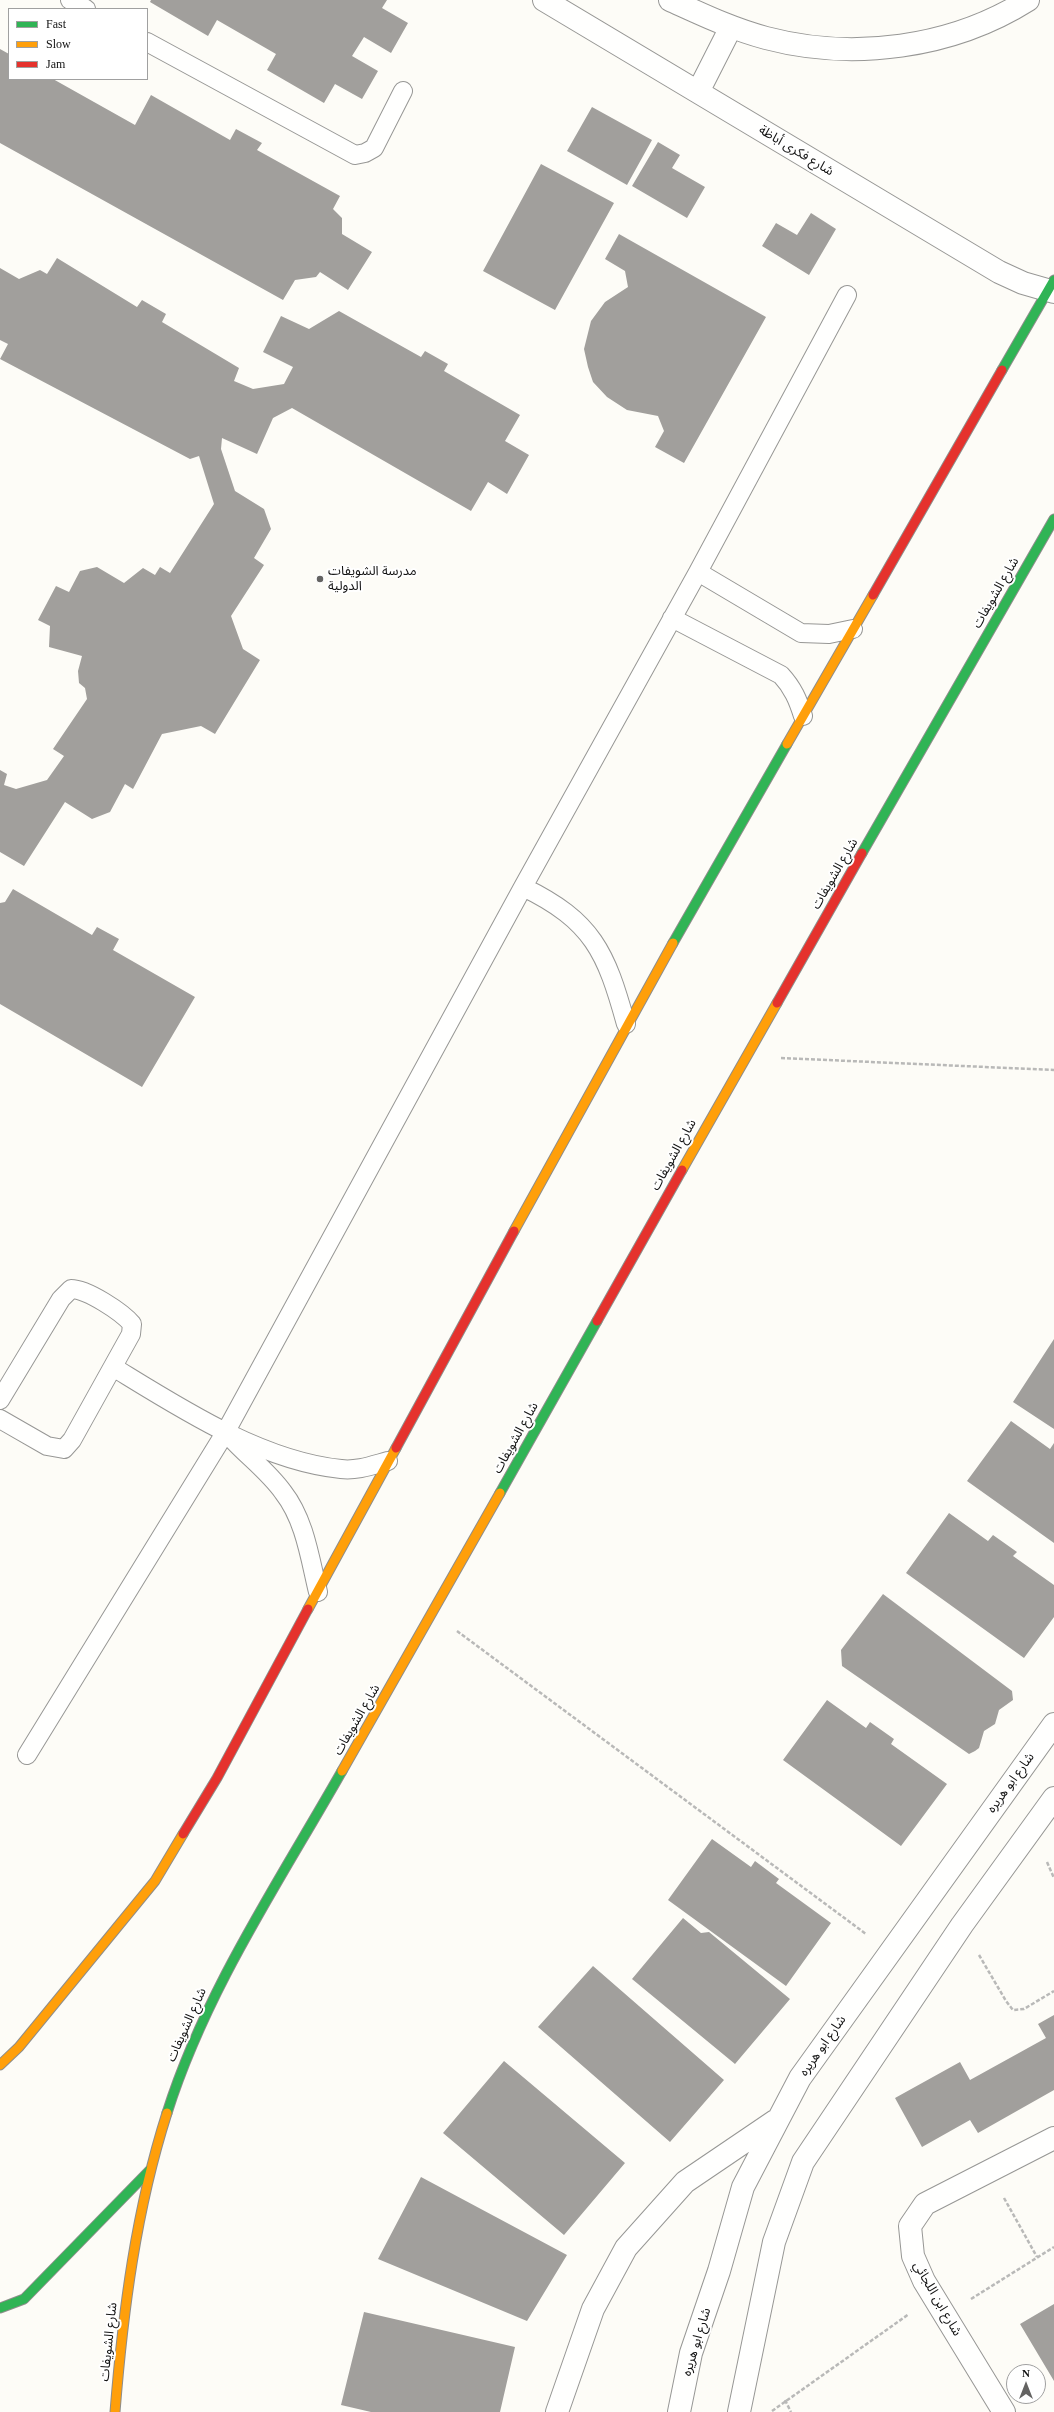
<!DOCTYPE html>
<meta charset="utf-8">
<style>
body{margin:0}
#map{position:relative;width:1054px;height:2412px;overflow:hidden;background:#fdfcf7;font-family:"Times New Roman",serif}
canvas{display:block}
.legend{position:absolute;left:8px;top:8px;width:140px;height:72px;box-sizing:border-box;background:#fff;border:1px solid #a0a0a0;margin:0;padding:5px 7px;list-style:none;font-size:12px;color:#111}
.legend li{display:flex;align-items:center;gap:8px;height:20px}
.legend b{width:20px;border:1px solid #a0a0a0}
.north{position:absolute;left:1006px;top:2364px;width:40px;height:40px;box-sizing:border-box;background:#fff;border:1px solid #a0a0a0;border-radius:50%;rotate:0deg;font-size:11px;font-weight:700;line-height:16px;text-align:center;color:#111}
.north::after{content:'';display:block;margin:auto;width:14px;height:18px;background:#646362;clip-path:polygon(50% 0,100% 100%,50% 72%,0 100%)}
</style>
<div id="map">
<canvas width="1054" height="2412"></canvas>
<ul class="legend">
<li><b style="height:5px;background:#30b455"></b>Fast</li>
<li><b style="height:5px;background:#ff9f0a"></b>Slow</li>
<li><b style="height:5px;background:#e5322d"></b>Jam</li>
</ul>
<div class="north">N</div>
</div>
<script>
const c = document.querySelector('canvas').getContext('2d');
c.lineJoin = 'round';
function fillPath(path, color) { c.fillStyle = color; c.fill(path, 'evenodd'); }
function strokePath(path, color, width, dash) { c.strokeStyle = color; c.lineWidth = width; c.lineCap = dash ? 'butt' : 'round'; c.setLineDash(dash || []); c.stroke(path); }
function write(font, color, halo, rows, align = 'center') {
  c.font = font + ' "Times New Roman","Noto Sans Arabic",serif'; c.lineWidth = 4; c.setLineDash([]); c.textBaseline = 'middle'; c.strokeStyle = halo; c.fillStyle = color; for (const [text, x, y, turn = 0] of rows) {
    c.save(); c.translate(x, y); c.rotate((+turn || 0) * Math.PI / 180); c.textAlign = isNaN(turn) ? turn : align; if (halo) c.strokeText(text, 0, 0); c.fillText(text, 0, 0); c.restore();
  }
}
fillPath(new Path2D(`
 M 151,0 L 387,0 L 382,8 L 408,23 L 391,53 L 364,37 L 352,56 L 378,71 L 362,99 L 335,84 L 324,103 L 267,70 L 276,54 L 217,20 L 208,36 L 150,2 Z
 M 0,49 L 9,54 L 9,79 L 53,79 L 135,125 L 151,95 L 230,140 L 236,129 L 262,143 L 257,150 L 340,196 L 333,209 L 342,218 L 342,234 L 372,252 L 348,290 L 320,272 L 316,277 L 295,280 L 283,300 L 0,143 Z
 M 592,107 L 652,140 L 627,185 L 567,151 Z
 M 658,142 L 680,155 L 672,168 L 705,187 L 687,218 L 632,186 Z
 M 541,164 L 614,203 L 555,310 L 483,271 Z
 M 811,213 L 836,229 L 809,275 L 762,246 L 776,223 L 797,235 Z
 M 619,234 L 766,317 L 684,463 L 655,447 L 664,431 L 658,416 L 627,410 L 607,397 L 593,382 L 588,367 L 584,349 L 591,321 L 605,302 L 628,287 L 625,271 L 605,259 Z
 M 57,258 L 137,307 L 142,300 L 166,314 L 162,322 L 239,368 L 234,381 L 253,389 L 284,384 L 293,367 L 263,352 L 281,316 L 309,329 L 339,311 L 421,357 L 425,351 L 448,364 L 444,371 L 520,415 L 505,441 L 529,455 L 507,494 L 488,482 L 471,511 L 292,408 L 273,418 L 257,454 L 222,438 L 221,449 L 235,491 L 264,509 L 271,529 L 254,558 L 264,565 L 231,616 L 243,649 L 260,660 L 215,734 L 201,726 L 162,734 L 133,789 L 125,784 L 110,812 L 92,819 L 65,802 L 24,866 L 0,852 L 0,770 L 7,774 L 4,785 L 16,789 L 47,780 L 64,756 L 53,749 L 87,699 L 85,688 L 79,683 L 78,671 L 82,656 L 49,647 L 50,626 L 38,620 L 56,586 L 69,592 L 80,571 L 97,567 L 124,583 L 143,568 L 155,575 L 160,567 L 170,573 L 214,504 L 199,456 L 190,459 L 0,359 L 8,344 L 0,340 L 0,268 L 19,279 L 40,270 L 47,274 Z
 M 13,889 L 92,935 L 97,927 L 119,939 L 113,950 L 195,997 L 142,1087 L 0,1004 L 0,903 L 5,902 Z
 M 1054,1339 L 1054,1429 L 1013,1402 Z
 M 1011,1421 L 1050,1449 L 1054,1443 L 1054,1543 L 967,1481 Z
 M 949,1513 L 988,1541 L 993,1535 L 1017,1552 L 1013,1556 L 1054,1585 L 1054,1617 L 1024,1658 L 906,1573 Z
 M 883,1594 L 1012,1691 L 1013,1700 L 999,1710 L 995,1724 L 984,1731 L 979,1748 L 975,1751 L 969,1754 L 842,1666 L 841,1650 Z
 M 827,1700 L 866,1728 L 870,1722 L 894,1739 L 891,1744 L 947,1784 L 901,1846 L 783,1760 Z
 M 712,1839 L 751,1867 L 755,1861 L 779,1879 L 776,1883 L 831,1923 L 786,1986 L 668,1900 Z
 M 683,1918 L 701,1933 L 709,1932 L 790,1999 L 735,2064 L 632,1979 Z
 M 593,1966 L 724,2080 L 670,2142 L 538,2027 Z
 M 1054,2015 L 1054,2090 L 978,2133 L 970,2120 L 922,2147 L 895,2098 L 960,2062 L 970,2080 L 1046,2038 L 1038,2024 Z
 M 504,2061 L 625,2163 L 564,2235 L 443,2133 Z
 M 421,2177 L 567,2255 L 527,2321 L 378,2259 Z
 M 1054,2304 L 1054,2381 L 1020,2324 Z
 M 364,2312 L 515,2347 L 500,2412 L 371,2412 L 341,2405 Z`), '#a19f9c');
const lane = new Path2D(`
 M 70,0 L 86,9
 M 147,42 L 355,155 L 365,153 L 374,148 L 403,91
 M 698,572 L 801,633 L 829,634 L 853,629
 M 672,618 L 781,675 C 793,688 798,700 803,716
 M 523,887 C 593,921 606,952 626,1024
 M 113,1367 C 180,1408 261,1461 341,1469 C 357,1471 373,1465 388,1461
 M 0,1400 L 61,1299 L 71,1289 C 87,1289 122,1312 132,1324 L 131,1334 L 72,1440 L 64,1449 L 47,1446 L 0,1419
 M 230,1437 C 247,1456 268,1471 283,1492 C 305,1520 310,1559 318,1592
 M 27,1755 L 225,1433 L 523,887 L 698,572 L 847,295`);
const street = new Path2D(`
 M 544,0 L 999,272 L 1023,283 L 1054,292
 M 670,0 C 701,14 732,29 766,38 C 853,61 952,48 1028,0
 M 698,92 L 731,27
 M 557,2412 L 593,2309 L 626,2248 L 685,2182 L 775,2121
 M 679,2412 L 691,2353 L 719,2271 L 743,2187 L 800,2078 L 1054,1724
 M 739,2412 L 774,2242 L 803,2162 L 962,1925 L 1054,1798
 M 1004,2412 L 924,2281 L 913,2256 L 910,2226 L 925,2204 L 1054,2138`);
const fast = new Path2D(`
 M 1002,370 L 1054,280
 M 862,853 L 1054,519
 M 673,943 L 787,744
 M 500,1493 L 597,1321
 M 167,2113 C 206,1990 279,1882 342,1771
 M 0,2308 L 24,2299 L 150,2170`);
const slow = new Path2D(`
 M 787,744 L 873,595
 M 682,1170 L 777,1003
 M 514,1231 L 673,943
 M 308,1609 L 396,1448
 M 342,1771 L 500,1493
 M 0,2065 L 19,2047 L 155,1881 L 183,1834
 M 115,2412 C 123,2311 136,2210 167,2113`);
const jam = new Path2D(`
 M 873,595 L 1002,370
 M 777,1003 L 862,853
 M 597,1321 L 682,1170
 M 396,1448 L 514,1231
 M 183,1834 L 217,1778 L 308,1609`);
strokePath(lane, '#979795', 20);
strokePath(street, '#979795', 24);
strokePath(fast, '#8e8d8b', 11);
strokePath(slow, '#8e8d8b', 11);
strokePath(jam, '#8e8d8b', 11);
strokePath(new Path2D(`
 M 781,1058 L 1054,1070
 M 457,1631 L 866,1934
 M 1047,1862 L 1054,1878
 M 979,1955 L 1006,2001 L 1013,2010 L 1024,2009 L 1054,1991
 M 1004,2198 L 1037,2257
 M 971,2299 L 1054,2247
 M 785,2400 L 791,2412
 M 772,2411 L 909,2314`), '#b9b9b8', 2.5, [4, 2]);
strokePath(lane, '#fffffe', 18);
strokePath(street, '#fffffe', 22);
strokePath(fast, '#30b455', 9);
strokePath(slow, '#ff9f0a', 9);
strokePath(jam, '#e5322d', 9);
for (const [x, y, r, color] of [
 [320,579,4,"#646362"]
]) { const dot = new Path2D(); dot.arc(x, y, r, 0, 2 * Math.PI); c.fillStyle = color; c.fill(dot); strokePath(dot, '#fff', 1.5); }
write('13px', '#111', '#fff', [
 ["شارع فكرى أباظة",796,151,31],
 ["شارع الشويفات",996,593,-60],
 ["شارع الشويفات",835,874,-60],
 ["شارع الشويفات",674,1155,-61],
 ["شارع الشويفات",516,1438,-61],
 ["شارع الشويفات",357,1720,-60],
 ["شارع ابو هريره",1011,1783,-54],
 ["شارع الشويفات",187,2025,-66],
 ["شارع ابو هريره",823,2046,-55],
 ["شارع ابن اللجائي",937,2299,60],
 ["شارع الشويفات",109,2342,-84],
 ["شارع ابو هريره",697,2342,-73]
]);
write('13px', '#111', '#fff', [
 ["مدرسة الشويفات",328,572],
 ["الدولية",328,587]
], 'left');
</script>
